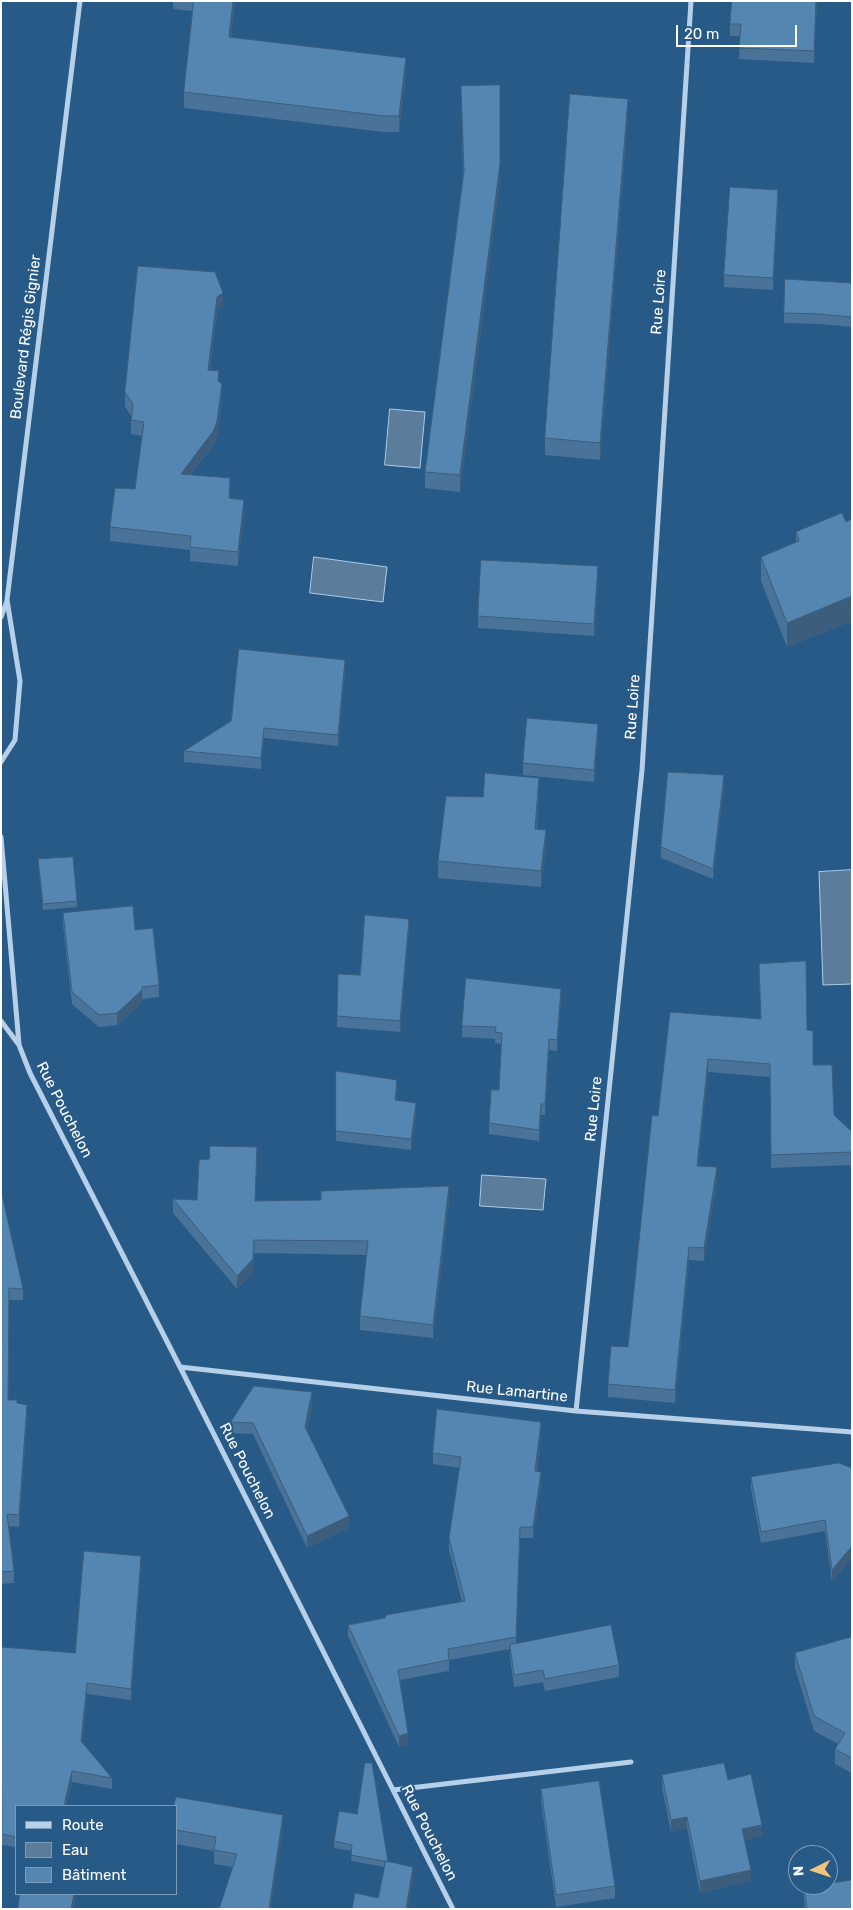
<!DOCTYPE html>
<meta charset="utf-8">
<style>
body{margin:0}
#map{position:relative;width:853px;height:1910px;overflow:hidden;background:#285a88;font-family:Rubik,sans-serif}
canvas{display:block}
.frame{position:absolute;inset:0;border:2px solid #fff;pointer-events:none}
.legend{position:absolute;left:15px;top:1805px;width:162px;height:90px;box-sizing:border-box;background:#285a88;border:1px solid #7e9cb8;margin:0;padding:6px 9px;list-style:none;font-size:15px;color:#fff}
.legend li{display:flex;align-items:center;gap:10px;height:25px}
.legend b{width:25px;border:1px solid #7e9cb8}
.north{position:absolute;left:788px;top:1845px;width:50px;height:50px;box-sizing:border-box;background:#285a88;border:1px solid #7e9cb8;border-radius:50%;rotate:266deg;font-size:14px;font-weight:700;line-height:20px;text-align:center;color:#fff}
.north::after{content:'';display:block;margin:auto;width:18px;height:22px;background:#f0c57b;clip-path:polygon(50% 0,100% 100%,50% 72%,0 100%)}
.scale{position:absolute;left:676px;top:25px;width:121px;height:22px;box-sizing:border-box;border:2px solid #fff;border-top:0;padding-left:6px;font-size:15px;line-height:18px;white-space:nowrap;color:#fff;-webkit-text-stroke:4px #285a88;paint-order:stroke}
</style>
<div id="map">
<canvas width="853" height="1910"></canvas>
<div class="frame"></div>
<ul class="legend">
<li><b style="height:6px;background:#b5d0e8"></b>Route</li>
<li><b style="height:14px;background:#5b7c9b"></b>Eau</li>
<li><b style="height:14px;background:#5586b1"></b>Bâtiment</li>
</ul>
<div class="north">N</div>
<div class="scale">20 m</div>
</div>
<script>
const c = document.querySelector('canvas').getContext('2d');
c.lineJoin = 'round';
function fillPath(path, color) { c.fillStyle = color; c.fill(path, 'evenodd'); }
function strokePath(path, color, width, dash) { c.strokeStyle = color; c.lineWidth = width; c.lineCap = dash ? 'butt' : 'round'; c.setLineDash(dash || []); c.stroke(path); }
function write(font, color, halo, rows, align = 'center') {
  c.font = font + ' Rubik,sans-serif'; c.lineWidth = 4; c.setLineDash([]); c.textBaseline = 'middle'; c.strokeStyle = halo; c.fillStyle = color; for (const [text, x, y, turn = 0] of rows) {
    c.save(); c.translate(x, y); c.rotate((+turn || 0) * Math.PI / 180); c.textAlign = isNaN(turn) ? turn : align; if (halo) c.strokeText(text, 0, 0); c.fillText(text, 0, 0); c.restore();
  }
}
const water = new Path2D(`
 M 390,409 L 425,412 L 420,468 L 385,465 Z
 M 314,557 L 387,567 L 383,602 L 310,593 Z
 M 852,870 L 852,984 L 823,985 L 819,872 Z
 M 482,1175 L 546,1179 L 543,1210 L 480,1206 Z`);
fillPath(water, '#5b7c9b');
strokePath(water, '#aacce9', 1);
strokePath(new Path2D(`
 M 1,617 L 7,601
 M 1,762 L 15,740 L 20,681 L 7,600 L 80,1
 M 1,837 L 19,1044
 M 1,1021 L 19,1045 L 30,1073 L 180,1367 L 453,1909
 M 180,1367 L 576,1411 L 852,1432
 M 576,1411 L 642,770 L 691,1
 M 393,1790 L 631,1762`), '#b5d0e8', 5);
fillPath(new Path2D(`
 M 173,1 L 235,1 L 231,38 L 406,75 L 399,132 L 384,132 L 184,108 L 184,92 L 193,11 L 173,9 Z
 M 817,1 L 814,63 L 739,59 L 740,36 L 730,36 L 730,24 Z
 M 461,86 L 500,180 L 460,492 L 425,488 L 425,472 L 463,175 Z
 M 628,115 L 600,460 L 545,455 L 545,438 Z
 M 778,202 L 773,290 L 724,287 L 724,275 Z
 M 138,266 L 223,307 L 217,311 L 210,370 L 219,382 L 222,398 L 217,435 L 214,444 L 191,474 L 230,492 L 230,498 L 244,514 L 238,566 L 190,561 L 190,550 L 110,541 L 110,527 L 135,489 L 142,436 L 131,434 L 131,416 L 125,406 L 125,392 Z
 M 852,283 L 852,327 L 820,324 L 784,323 L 784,313 Z
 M 852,519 L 852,621 L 787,647 L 761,581 L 761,557 L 796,542 L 796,532 L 846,522 Z
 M 598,578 L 594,636 L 478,628 L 478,616 Z
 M 345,670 L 338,746 L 264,738 L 261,769 L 184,762 L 184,751 Z
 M 598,736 L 594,782 L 523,775 L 523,763 Z
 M 724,786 L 713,879 L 661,858 L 661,847 Z
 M 539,795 L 537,829 L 546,847 L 541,887 L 438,878 L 438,861 L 483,797 Z
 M 38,859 L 77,901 L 77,907 L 43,910 Z
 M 63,913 L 135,930 L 159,985 L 159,997 L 142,999 L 142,1002 L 117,1025 L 99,1027 L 72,1004 L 63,925 Z
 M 409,929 L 400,1032 L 337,1027 L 338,974 L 360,975 Z
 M 759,964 L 807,1030 L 813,1065 L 834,1115 L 852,1132 L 852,1165 L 771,1168 L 770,1077 L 708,1072 L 698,1166 L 717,1180 L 704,1261 L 689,1260 L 675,1403 L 608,1397 L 608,1384 L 628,1347 L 658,1116 L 670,1012 L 761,1019 Z
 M 561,1000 L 557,1051 L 549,1050 L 545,1115 L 541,1115 L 539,1141 L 489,1134 L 489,1123 L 499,1090 L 501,1044 L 495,1043 L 495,1039 L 462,1037 L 462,1026 Z
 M 336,1071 L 397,1091 L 396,1100 L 416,1114 L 411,1150 L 336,1141 Z
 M 209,1159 L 257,1161 L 255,1201 L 449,1200 L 433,1338 L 360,1330 L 360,1316 L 367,1255 L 254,1253 L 253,1273 L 237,1289 L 173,1213 L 173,1199 L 197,1200 Z
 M 1,1190 L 23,1289 L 23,1300 L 9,1300 L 8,1400 L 17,1403 L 27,1416 L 19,1527 L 8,1526 L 14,1571 L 14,1583 L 1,1584 Z
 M 312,1404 L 307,1431 L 349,1528 L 307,1548 L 253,1434 L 231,1433 L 231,1422 Z
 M 541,1434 L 537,1471 L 541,1483 L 533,1538 L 520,1538 L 516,1644 L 619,1665 L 619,1677 L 545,1691 L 543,1682 L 514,1687 L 510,1657 L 510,1649 L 449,1660 L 449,1671 L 400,1680 L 408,1744 L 399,1747 L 348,1636 L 348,1625 L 462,1602 L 449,1550 L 449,1538 L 460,1468 L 433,1464 L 433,1453 Z
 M 852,1468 L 852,1557 L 832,1582 L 825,1531 L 761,1543 L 751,1489 L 751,1477 Z
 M 141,1567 L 131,1700 L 87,1694 L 82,1743 L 112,1778 L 112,1789 L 72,1782 L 66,1806 L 16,1806 L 16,1847 L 2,1845 L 1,1647 L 75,1653 Z
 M 852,1637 L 852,1773 L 835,1764 L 835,1749 L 838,1744 L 814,1731 L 795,1668 L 795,1653 Z
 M 662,1775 L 728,1780 L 762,1836 L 745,1840 L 751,1881 L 700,1893 L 687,1828 L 671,1832 L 662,1787 Z
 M 541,1789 L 615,1886 L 615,1898 L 556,1907 L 541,1801 Z
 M 176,1806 L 283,1829 L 233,1867 L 214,1864 L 214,1851 L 176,1844 Z
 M 339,1811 L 388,1862 L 413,1881 L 378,1898 L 385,1867 L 351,1861 L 352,1851 L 334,1848 L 334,1841 Z
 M 804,1887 L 852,1909 L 805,1909 L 804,1901 Z`), '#497398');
fillPath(new Path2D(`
 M 233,1 L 235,1 L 229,54 L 229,37 Z
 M 816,1 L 817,1 L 814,63 L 814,51 Z
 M 406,58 L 406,75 L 399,132 L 399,116 Z
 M 628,99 L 628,115 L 600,460 L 600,443 Z
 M 500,164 L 500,180 L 460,492 L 460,475 Z
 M 778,190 L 778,202 L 773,290 L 773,278 Z
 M 223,293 L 223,307 L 217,311 L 208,384 L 208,370 L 217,297 Z
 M 222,384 L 222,398 L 217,435 L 214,444 L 181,487 L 181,474 Z
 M 244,500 L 244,514 L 238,566 L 238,552 Z
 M 598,566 L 598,578 L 594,636 L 594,624 Z
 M 852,596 L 852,621 L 787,647 L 787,623 Z
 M 345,660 L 345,670 L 338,746 L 338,735 Z
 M 598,724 L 598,736 L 594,782 L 594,770 Z
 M 264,728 L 264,738 L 261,769 L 261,758 Z
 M 724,775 L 724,786 L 713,879 L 713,869 Z
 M 539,778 L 539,795 L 535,846 L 535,829 Z
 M 546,830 L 546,847 L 541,887 L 541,871 Z
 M 409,919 L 409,929 L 400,1032 L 400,1021 Z
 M 561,989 L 561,1000 L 557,1051 L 557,1040 Z
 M 142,990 L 142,1002 L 117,1025 L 117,1013 Z
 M 549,1039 L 549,1050 L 545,1115 L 545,1104 Z
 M 708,1059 L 708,1072 L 697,1179 L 697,1166 Z
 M 397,1080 L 397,1091 L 395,1111 L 395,1100 Z
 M 416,1103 L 416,1114 L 411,1150 L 411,1139 Z
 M 541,1104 L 541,1115 L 539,1141 L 539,1130 Z
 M 717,1167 L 717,1180 L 704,1261 L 704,1248 Z
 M 449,1186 L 449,1200 L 433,1338 L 433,1325 Z
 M 254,1240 L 253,1273 L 237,1289 L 237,1276 Z
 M 689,1247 L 689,1260 L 675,1403 L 675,1390 Z
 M 312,1392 L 312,1404 L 305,1439 L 305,1427 Z
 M 27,1405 L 27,1416 L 19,1527 L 19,1515 Z
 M 541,1422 L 541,1434 L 535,1482 L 535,1471 Z
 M 541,1472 L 541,1483 L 533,1538 L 533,1527 Z
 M 349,1516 L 349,1528 L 307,1548 L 307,1536 Z
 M 852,1546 L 852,1557 L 832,1582 L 832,1570 Z
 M 141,1556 L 141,1567 L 131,1700 L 131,1689 Z
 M 87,1683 L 87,1694 L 81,1752 L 81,1741 Z
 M 408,1733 L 408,1744 L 399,1747 L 399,1736 Z
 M 72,1771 L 72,1782 L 66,1806 L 64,1806 Z
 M 283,1815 L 283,1829 L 271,1909 L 269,1909 Z
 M 687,1817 L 687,1828 L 671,1832 L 671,1820 Z
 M 762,1825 L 762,1836 L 742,1841 L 742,1829 Z
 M 413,1867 L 413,1881 L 408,1909 L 406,1909 Z
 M 751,1870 L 751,1881 L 700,1893 L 700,1881 Z
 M 74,1894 L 76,1894 L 74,1909 L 71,1909 Z`), '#3c5e7c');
const building = new Path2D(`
 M 194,1 L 233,1 L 229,37 L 406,58 L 399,116 L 384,116 L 184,92 Z
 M 732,1 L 816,1 L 814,51 L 739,48 L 741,24 L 730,24 Z
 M 500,85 L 500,164 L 460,475 L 425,472 L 464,171 L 461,86 Z
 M 570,94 L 628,99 L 600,443 L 545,438 Z
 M 730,187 L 778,190 L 773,278 L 724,275 Z
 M 138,266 L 215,272 L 223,293 L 217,297 L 208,370 L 219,371 L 218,381 L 222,384 L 217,421 L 214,430 L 181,474 L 230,478 L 229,498 L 244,500 L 238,552 L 190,547 L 191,536 L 110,527 L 115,488 L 135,489 L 144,422 L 131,420 L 133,404 L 125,392 Z
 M 785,279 L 852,283 L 852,317 L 820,314 L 784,313 Z
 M 842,513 L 846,522 L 852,519 L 852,596 L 787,623 L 761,557 L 799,541 L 796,532 Z
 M 481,560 L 598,566 L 594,624 L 478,616 Z
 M 239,649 L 345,660 L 338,735 L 264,728 L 261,758 L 184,751 L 231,721 Z
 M 527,718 L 598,724 L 594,770 L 523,763 Z
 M 668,772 L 724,775 L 713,869 L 661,847 Z
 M 485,773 L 539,778 L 535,829 L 546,830 L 541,871 L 438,861 L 446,796 L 483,797 Z
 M 73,857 L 77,901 L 43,904 L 38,859 Z
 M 133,906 L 135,930 L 153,928 L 159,985 L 142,987 L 142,990 L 117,1013 L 99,1015 L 72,992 L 63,913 Z
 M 365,915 L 409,919 L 400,1021 L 337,1016 L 338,974 L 360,975 Z
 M 806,961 L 807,1030 L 813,1031 L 813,1065 L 832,1065 L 834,1115 L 852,1132 L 852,1152 L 771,1155 L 770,1064 L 708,1059 L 697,1166 L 717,1167 L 704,1248 L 689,1247 L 675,1390 L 608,1384 L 611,1346 L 628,1347 L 652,1115 L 658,1116 L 670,1012 L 761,1019 L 759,964 Z
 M 466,978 L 561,989 L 557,1040 L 549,1039 L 545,1104 L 541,1104 L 539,1130 L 489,1123 L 491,1090 L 499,1090 L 502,1033 L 495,1032 L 496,1027 L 462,1026 Z
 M 336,1071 L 397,1080 L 395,1100 L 416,1103 L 411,1139 L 336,1131 Z
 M 210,1146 L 257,1147 L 255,1201 L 321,1200 L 321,1191 L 449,1186 L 433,1325 L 360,1316 L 368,1241 L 254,1240 L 253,1259 L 237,1276 L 173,1199 L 197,1200 L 199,1160 L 209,1159 Z
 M 1,1190 L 23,1289 L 9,1288 L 8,1400 L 17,1400 L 17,1403 L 27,1405 L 19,1515 L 7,1514 L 14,1571 L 1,1572 Z
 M 254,1386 L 312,1392 L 305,1427 L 349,1516 L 307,1536 L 253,1423 L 231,1422 Z
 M 437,1409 L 541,1422 L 535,1471 L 541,1472 L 533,1527 L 520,1527 L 516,1637 L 448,1649 L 449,1660 L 398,1670 L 408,1733 L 399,1736 L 348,1625 L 385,1618 L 386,1615 L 465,1601 L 449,1538 L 461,1457 L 433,1453 Z
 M 839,1463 L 852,1468 L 852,1546 L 832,1570 L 825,1520 L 761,1532 L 751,1477 Z
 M 84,1551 L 141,1556 L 131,1689 L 87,1683 L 81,1741 L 112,1778 L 72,1771 L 64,1806 L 16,1806 L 16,1837 L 2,1834 L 1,1647 L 75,1653 Z
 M 611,1625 L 619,1665 L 545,1679 L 543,1670 L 514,1675 L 510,1645 Z
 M 852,1637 L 852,1758 L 835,1749 L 845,1733 L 814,1716 L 795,1653 Z
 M 365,1763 L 372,1763 L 388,1862 L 351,1855 L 352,1845 L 334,1841 L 339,1811 L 357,1814 Z
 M 724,1763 L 728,1780 L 751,1774 L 762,1825 L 742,1829 L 751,1870 L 700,1881 L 687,1817 L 671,1820 L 662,1775 Z
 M 599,1781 L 615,1886 L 556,1895 L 541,1789 Z
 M 176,1797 L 283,1815 L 269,1909 L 219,1909 L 237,1854 L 214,1850 L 216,1837 L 176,1830 L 176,1806 L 174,1806 Z
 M 386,1861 L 413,1867 L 406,1909 L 352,1909 L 355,1893 L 378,1898 Z
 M 852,1880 L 852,1909 L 807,1909 L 804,1887 L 817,1885 L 828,1885 L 828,1884 Z
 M 20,1894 L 74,1894 L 71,1909 L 18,1909 Z`);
fillPath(building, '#5586b1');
strokePath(building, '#3c5e7c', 1);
write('15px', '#fff', '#285a88', [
 ["Rue Loire",659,302,-86],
 ["Boulevard Régis Gignier",26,337,-83],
 ["Rue Loire",633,707,-86],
 ["Rue Loire",594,1109,-84],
 ["Rue Pouchelon",64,1110,63],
 ["Rue Lamartine",517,1392,6],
 ["Rue Pouchelon",247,1471,63],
 ["Rue Pouchelon",429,1833,63]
]);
</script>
